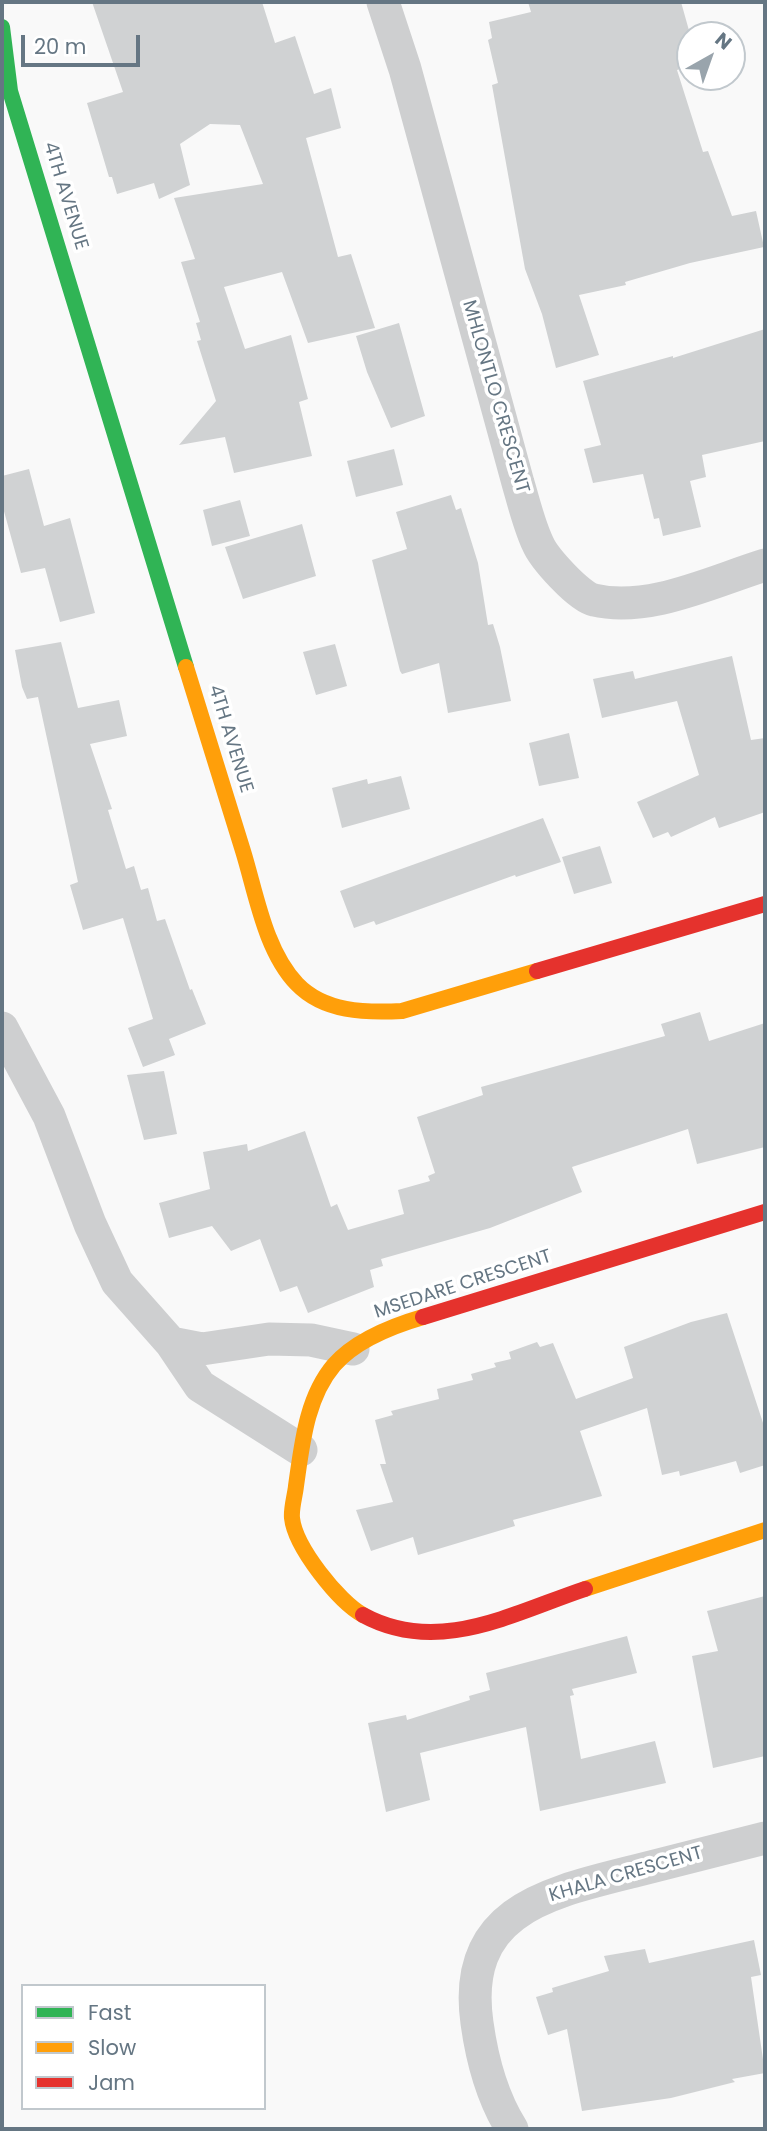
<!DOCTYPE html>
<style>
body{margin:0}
#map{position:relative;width:767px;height:2131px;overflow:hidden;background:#f9f9f9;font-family:Poppins,sans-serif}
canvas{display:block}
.frame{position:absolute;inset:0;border:4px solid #657683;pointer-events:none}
.legend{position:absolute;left:21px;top:1984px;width:245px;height:126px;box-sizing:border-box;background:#fff;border:2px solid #c1c8cd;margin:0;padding:9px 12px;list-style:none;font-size:21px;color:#657683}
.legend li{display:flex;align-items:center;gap:14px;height:35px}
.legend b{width:35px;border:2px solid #c1c8cd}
.north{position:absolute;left:676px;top:21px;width:70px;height:70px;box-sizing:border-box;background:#fff;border:2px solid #c1c8cd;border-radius:50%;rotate:40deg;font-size:19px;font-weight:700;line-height:28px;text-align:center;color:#657683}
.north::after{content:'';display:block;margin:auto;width:24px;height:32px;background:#99a4ac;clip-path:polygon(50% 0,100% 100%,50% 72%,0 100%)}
.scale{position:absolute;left:21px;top:35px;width:119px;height:32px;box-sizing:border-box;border:4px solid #657683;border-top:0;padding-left:9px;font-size:21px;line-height:24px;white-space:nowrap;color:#657683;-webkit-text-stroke:5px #fff;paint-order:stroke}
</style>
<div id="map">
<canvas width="767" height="2131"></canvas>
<div class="frame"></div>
<ul class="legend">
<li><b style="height:9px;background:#30b455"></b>Fast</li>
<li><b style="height:9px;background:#ff9f0a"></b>Slow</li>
<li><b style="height:9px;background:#e5322d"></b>Jam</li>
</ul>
<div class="north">N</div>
<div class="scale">20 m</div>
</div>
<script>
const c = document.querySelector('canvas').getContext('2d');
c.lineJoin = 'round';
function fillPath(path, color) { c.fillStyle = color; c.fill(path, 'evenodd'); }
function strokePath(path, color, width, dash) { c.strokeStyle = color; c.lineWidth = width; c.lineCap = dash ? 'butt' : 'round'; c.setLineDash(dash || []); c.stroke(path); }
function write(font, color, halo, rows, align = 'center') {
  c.font = font + ' Poppins,sans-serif'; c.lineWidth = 7; c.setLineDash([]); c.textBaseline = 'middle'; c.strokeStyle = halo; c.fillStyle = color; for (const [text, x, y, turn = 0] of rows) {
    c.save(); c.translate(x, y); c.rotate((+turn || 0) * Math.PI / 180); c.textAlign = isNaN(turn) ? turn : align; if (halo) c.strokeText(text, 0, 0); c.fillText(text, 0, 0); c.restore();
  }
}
fillPath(new Path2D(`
 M 92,2 L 262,2 L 275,43 L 295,36 L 314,94 L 331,88 L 341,128 L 306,138 L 338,257 L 351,254 L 375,328 L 308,343 L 282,272 L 224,287 L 245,349 L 291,335 L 308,399 L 299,402 L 312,456 L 234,473 L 225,437 L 179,445 L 216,401 L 197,341 L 201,340 L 196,323 L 200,322 L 181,262 L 195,259 L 174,198 L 263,184 L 240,125 L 210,124 L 180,144 L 190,185 L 159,199 L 154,183 L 117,194 L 112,177 L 109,177 L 87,103 L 123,92 Z
 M 528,2 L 681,2 L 690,34 L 690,66 L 677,70 L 703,152 L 708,151 L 732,216 L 756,211 L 764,247 L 690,263 L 625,282 L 626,285 L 579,295 L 599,355 L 556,368 L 542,314 L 525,269 L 492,85 L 498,83 L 488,40 L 492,38 L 489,22 L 531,12 Z
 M 399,323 L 425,416 L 391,428 L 367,372 L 356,336 Z
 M 765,329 L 765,441 L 702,455 L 706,477 L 690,481 L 701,527 L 663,536 L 659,518 L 654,519 L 643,474 L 593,483 L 584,449 L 601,445 L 583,381 L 673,356 L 673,358 Z
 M 394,449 L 403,485 L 356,497 L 347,461 Z
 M 29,469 L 44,526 L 70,518 L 95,613 L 60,622 L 45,568 L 21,573 L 2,504 L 2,476 Z
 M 451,495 L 456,510 L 461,508 L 478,563 L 488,625 L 493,624 L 500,647 L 511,701 L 448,713 L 439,663 L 402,674 L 400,671 L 372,560 L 407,549 L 396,512 Z
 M 240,500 L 250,536 L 212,546 L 203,510 Z
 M 302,524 L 316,576 L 243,599 L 225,547 Z
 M 61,642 L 78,708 L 119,700 L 127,736 L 90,744 L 112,809 L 108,810 L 126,869 L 134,866 L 141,890 L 148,888 L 157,921 L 165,919 L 190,990 L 192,989 L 206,1024 L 169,1039 L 175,1055 L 143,1067 L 128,1028 L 153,1019 L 123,918 L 83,930 L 70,885 L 78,882 L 38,697 L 27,699 L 22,687 L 15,650 Z
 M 335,644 L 347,686 L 316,695 L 303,652 Z
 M 732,656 L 751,740 L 765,738 L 765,812 L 719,828 L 715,817 L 671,837 L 668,832 L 653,838 L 637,802 L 699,775 L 677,701 L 602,718 L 593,679 L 633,671 L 635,679 Z
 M 569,733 L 579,778 L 539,786 L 529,743 Z
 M 401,776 L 410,809 L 342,828 L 332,788 L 367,779 L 368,784 Z
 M 543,818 L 561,862 L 516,877 L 515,875 L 376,925 L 374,921 L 354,928 L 340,891 Z
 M 600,846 L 612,883 L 574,894 L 562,857 Z
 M 700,1012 L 709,1041 L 765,1023 L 765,1147 L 697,1164 L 688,1129 L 572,1167 L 582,1192 L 490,1228 L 381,1259 L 383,1266 L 370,1270 L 374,1287 L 308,1313 L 297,1286 L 280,1292 L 260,1239 L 231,1251 L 212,1226 L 169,1238 L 159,1203 L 210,1189 L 203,1152 L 247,1144 L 248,1151 L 305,1131 L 331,1207 L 337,1204 L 348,1230 L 404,1214 L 398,1190 L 430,1181 L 428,1176 L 435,1173 L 417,1117 L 483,1095 L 481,1087 L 665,1036 L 661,1024 Z
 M 164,1071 L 177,1134 L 144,1140 L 127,1075 Z
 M 727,1313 L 765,1429 L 765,1465 L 740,1473 L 736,1461 L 680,1476 L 679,1471 L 662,1475 L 647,1408 L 580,1431 L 602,1496 L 513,1520 L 515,1526 L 418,1555 L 413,1537 L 371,1551 L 356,1510 L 393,1502 L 380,1464 L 386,1464 L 375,1420 L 393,1415 L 391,1411 L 439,1399 L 437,1389 L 473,1380 L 471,1374 L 496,1367 L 494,1363 L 511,1359 L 509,1352 L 537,1342 L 540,1347 L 553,1343 L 576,1399 L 633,1378 L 624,1347 L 691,1322 Z
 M 765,1596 L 765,1756 L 713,1768 L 692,1656 L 718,1651 L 707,1611 Z
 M 627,1636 L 637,1673 L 572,1689 L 574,1695 L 570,1696 L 581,1759 L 655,1741 L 666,1783 L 540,1811 L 526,1727 L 420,1753 L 430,1800 L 386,1812 L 368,1723 L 406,1715 L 407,1720 L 470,1700 L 469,1696 L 490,1690 L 486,1673 Z
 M 754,1940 L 761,1975 L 751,1977 L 765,2073 L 732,2079 L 735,2082 L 671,2098 L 582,2111 L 567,2029 L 548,2035 L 536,1997 L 553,1992 L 552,1988 L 609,1971 L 604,1956 L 645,1949 L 649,1963 Z`), '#d0d2d3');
strokePath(new Path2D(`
 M 383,2 L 405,69 L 518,483 C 524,503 529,525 538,544 C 544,558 579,597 594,600 C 649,613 713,581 765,565
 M 2,1028 L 49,1116 L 90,1224 L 117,1282 L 171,1343 L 200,1386 L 301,1450
 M 171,1343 L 202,1349 L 269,1339 L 311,1340 L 353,1349
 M 512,2129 C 493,2099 482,2059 477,2023 C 461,1910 548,1893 635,1871 C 679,1860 722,1849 765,1838`), '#cecfd0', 33);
strokePath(new Path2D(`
 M 2,27 L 10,91 L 186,667`), '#30b455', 16);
strokePath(new Path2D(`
 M 186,667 C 205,728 224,790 243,851 C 256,893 265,951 297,984 C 324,1012 365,1013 402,1011 L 537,971
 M 585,1589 L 765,1530
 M 363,1615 C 339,1602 295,1547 292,1518 C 291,1508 295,1496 296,1486 C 302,1445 306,1398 334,1365 C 356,1340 392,1326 423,1317`), '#ff9f0a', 16);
strokePath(new Path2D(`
 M 537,971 L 765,904
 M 423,1317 L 765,1212
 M 363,1615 C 438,1656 513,1613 585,1589`), '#e5322d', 16);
write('19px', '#657683', '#fff', [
 ["4TH AVENUE",65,196,73],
 ["MHLONTLO CRESCENT",495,397,74],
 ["4TH AVENUE",230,739,73],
 ["MSEDARE CRESCENT",463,1285,-18],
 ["KHALA CRESCENT",626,1875,-16]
]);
</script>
